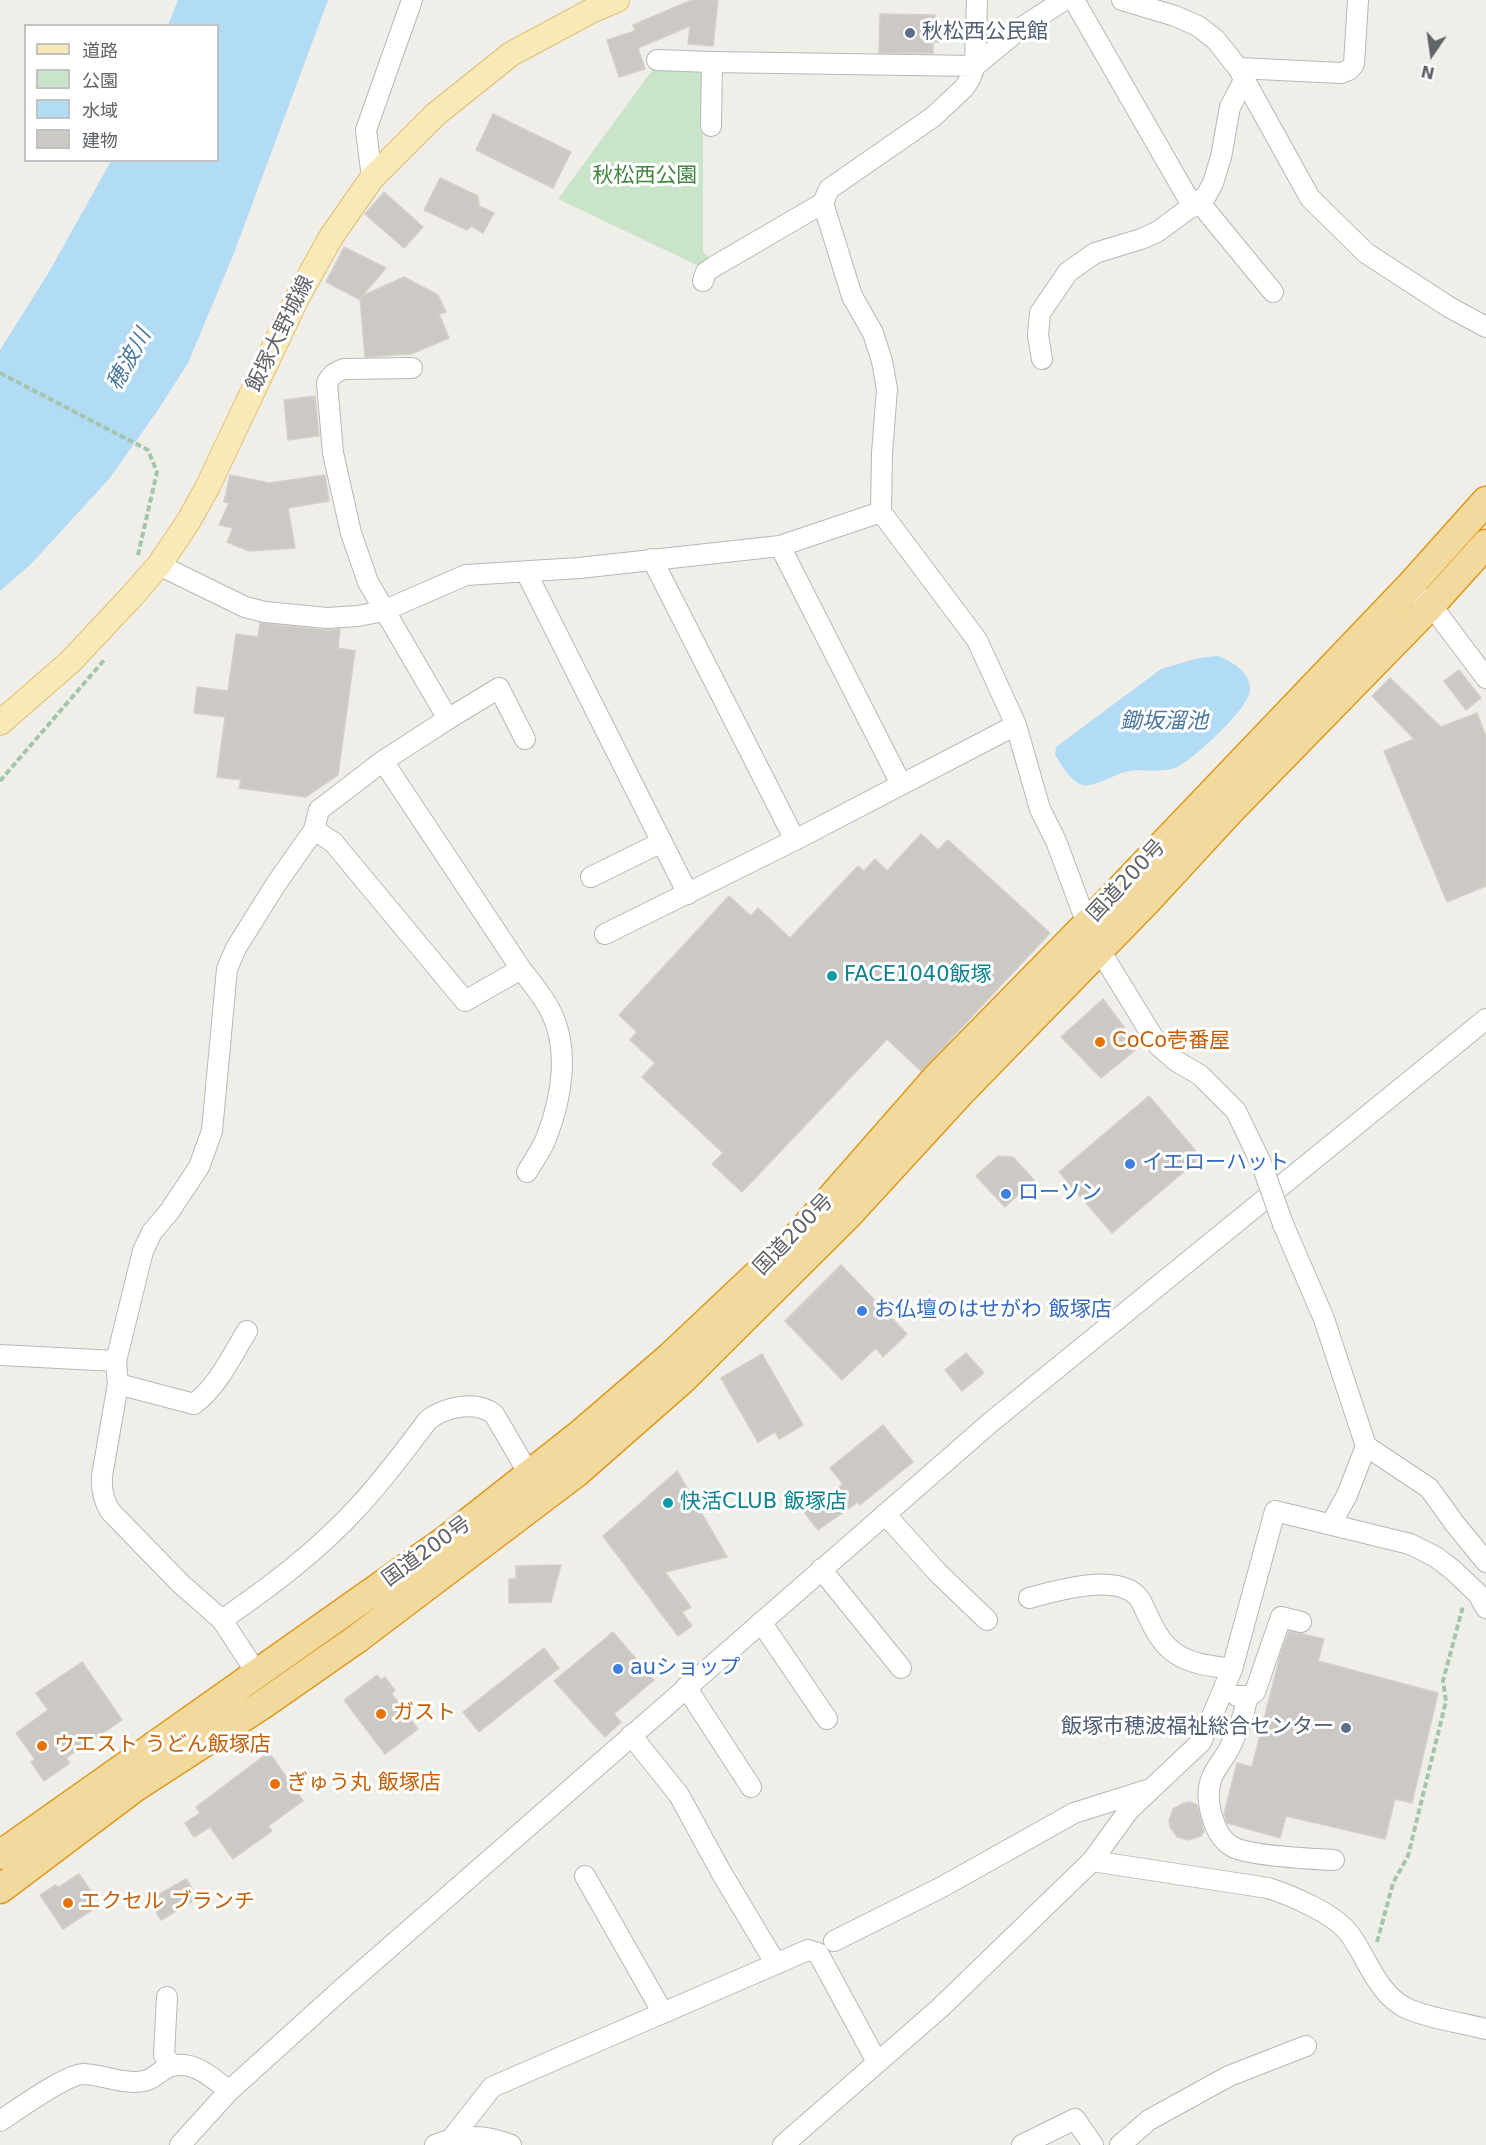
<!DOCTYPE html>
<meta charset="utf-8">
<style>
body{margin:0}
#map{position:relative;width:1486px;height:2145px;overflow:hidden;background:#f0eee9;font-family:"DejaVu Sans","Noto Sans JP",sans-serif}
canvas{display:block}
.legend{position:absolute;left:24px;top:24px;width:195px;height:138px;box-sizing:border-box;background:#fff;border:2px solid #bfc1c2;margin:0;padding:8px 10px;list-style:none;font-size:18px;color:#606367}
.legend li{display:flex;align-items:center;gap:12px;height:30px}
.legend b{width:30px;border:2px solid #bfc1c2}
.north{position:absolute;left:1402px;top:24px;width:60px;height:60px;-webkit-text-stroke:4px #fff;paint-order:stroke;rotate:193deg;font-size:16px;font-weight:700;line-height:24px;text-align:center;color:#606367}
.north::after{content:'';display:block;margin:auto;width:21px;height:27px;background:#606367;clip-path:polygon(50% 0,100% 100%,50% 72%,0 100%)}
</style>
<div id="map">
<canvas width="1486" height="2145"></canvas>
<ul class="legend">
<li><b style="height:8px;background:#f7eab7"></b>道路</li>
<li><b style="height:16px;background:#c9e4c8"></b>公園</li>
<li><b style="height:16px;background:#b2dbf6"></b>水域</li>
<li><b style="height:16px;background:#ccc9c5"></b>建物</li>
</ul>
<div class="north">N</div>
</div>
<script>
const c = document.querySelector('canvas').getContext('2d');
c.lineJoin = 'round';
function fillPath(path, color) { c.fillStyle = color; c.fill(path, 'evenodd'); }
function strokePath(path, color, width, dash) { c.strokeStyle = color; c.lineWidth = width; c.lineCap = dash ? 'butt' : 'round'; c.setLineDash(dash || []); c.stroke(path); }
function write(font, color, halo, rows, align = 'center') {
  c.font = font + ' "DejaVu Sans","Noto Sans JP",sans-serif'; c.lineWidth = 6; c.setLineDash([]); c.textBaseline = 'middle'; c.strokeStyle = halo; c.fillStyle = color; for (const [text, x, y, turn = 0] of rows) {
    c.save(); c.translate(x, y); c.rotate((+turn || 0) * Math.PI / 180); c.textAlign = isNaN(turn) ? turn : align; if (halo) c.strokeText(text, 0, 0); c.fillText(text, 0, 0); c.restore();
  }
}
fillPath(new Path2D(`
 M 656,65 L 703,67 L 703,252 L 713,262 L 705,269 L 558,199 Z`), '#c9e4c8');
fillPath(new Path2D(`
 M 178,0 L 328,0 L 234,253 L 188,363 L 158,410 L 109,479 L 31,564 L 0,591 L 0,350 L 49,272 L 111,161 L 218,160 L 218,26 L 168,25 Z
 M 1218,656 C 1232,661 1251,673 1250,690 C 1249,709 1195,757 1179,766 C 1163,775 1142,767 1125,772 C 1114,775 1092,788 1082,785 C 1069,780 1062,765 1055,755 L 1056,747 L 1161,669 L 1198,658 Z`), '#b2dbf6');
const building = new Path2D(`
 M 692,0 L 718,0 L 713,46 L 688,44 L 690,26 L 638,48 L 645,69 L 619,77 L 607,40 L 635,31 L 633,25 Z
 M 880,14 L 935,15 L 935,24 L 941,24 L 940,42 L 933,42 L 933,53 L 879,53 Z
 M 493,114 L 571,152 L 553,188 L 476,150 Z
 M 440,178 L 478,196 L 479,206 L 494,213 L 483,233 L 471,226 L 467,230 L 424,210 Z
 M 384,192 L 423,227 L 404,248 L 365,214 Z
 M 344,247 L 386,268 L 362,296 L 404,277 L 438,295 L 446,312 L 439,314 L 449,338 L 411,354 L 365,357 L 360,298 L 359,299 L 326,282 Z
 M 315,396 L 319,436 L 288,440 L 284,400 Z
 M 230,475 L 269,483 L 325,475 L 329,501 L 288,508 L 295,548 L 249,551 L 227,542 L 233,528 L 219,525 L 229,503 L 224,502 Z
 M 260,623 L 326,630 L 340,629 L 338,648 L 355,651 L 338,775 L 306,797 L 239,788 L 241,780 L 217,777 L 225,717 L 194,713 L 197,687 L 228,691 L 236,634 L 258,637 Z
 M 1459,670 L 1481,698 L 1466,710 L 1444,681 Z
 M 1390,678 L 1441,727 L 1477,713 L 1486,737 L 1486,886 L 1447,902 L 1384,751 L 1414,739 L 1372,696 Z
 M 921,834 L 938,850 L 948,840 L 1050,933 L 921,1071 L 887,1039 L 742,1192 L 712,1164 L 723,1153 L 642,1077 L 655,1063 L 630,1040 L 637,1032 L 619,1015 L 729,896 L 751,916 L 758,908 L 790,938 L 858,866 L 864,871 L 875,859 L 887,871 Z
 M 1103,999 L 1139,1047 L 1101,1078 L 1061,1037 Z
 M 1149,1096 L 1201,1157 L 1112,1233 L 1059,1172 Z
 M 998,1156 L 1013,1157 L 1034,1180 L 1005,1207 L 976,1176 Z
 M 841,1265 L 907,1334 L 883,1357 L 876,1348 L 842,1380 L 785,1321 Z
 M 966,1353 L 984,1373 L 962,1391 L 945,1370 Z
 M 762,1354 L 803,1425 L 779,1439 L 775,1432 L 758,1442 L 721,1378 Z
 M 883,1425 L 913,1462 L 860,1505 L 858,1502 L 818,1530 L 804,1512 L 843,1484 L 830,1468 Z
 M 677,1471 L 727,1557 L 665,1572 L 691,1607 L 682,1612 L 692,1626 L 678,1636 L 603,1536 Z
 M 561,1565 L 551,1602 L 509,1603 L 509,1579 L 516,1579 L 516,1566 Z
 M 1289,1631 L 1324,1639 L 1318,1661 L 1438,1693 L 1412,1803 L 1395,1799 L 1385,1839 L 1286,1816 L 1280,1838 L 1227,1823 L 1224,1814 L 1237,1763 L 1252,1767 L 1280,1656 Z
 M 613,1632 L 654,1680 L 614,1714 L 621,1722 L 605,1737 L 554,1681 Z
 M 544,1648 L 559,1668 L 479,1732 L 463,1712 Z
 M 82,1662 L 122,1720 L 66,1758 L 70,1763 L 44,1781 L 31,1762 L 35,1759 L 16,1733 L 48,1710 L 36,1693 Z
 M 377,1675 L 381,1680 L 385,1677 L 395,1691 L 391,1693 L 418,1729 L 385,1754 L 344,1700 Z
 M 269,1752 L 303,1801 L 268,1826 L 272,1831 L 233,1859 L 210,1827 L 194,1837 L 185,1823 L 200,1813 L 196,1807 Z
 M 1190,1802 L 1197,1805 L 1204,1831 L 1201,1836 L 1189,1840 L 1177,1837 L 1170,1827 L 1169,1821 L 1173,1809 L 1184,1803 Z
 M 79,1874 L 95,1897 L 89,1900 L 93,1905 L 89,1907 L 92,1910 L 63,1929 L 40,1895 L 55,1885 L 59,1887 Z
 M 186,1879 L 198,1898 L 161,1920 L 149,1900 Z`);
fillPath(building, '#ccc9c5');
strokePath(building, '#d4d0c7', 1.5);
const minor = new Path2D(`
 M 977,0 L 975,66 L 970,79 L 964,88 L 933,117 L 829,189 L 823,203 L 852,296 L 873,333 L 882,361 L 887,389 L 882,453 L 881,512 L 977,640 L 1016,725 L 1040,809 L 1056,841 L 1087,924 L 1099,949 L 1158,1045 L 1176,1061 L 1200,1075 L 1236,1111 L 1262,1165
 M 1074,0 L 1193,207
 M 1122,0 L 1175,16 L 1198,26 L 1216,40 L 1238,68 L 1310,198 L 1366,253 L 1449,307 L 1486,327
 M 657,60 L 712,62 L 975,66 L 1021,28 L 1064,0
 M 1238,68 L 1341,73 L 1349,70 L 1354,64 L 1358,0
 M 711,126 L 712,62
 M 372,178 L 366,130 L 412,0
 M 1199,202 L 1273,292
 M 703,281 L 706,272 L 715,266 L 823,203
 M 1042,359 L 1038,335 L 1040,313 L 1068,272 L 1095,253 L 1141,239 L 1157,232 L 1206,196 L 1213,183 L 1221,157 L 1230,107 L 1244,80
 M 780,546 L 901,784
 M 652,559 L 795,840
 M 159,565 L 245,607 L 265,612 L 327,618 L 358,616 L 383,611 L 466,575 L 579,568 L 780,546 L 881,512
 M 526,572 L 688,894
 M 1422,598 L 1431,605 L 1486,678
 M 448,719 L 499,688 L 525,739
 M 314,830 L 333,842 L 465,1001 L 521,969 L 383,761
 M 591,877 L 662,842
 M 605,934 L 795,840 L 1016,725
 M 521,969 C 531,982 543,996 550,1010 C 570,1048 562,1097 547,1136 C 543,1148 534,1160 527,1172
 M 1283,1224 L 1324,1319 L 1366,1446 L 1347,1495 L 1331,1524
 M 0,1355 L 116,1361
 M 118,1384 L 194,1404 C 218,1386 231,1357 247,1331
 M 1366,1446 L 1429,1488 L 1455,1524 L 1486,1562
 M 885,1514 L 938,1573 L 987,1620
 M 821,1569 L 901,1668
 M 1029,1598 C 1056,1591 1125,1569 1142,1603 C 1151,1622 1159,1644 1178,1655 C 1194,1665 1214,1666 1232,1669
 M 222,1620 C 271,1586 319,1550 359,1506 C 384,1479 406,1449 428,1420 C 445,1407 475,1400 494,1414 L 529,1474
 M 761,1622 L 827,1719
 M 256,1672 L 222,1620 L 181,1584 L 110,1511 C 103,1499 101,1489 102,1476 L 118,1384 L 116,1361 L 143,1251 L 152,1232 L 169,1212 L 199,1167 L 212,1131 L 227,969 L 236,948 L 276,884 L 314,830 L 319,810 L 383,761 L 448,719 L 368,582 L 351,533 L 333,453 L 327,383 C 331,375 335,372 344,369 L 412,368
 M 686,1687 L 751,1787
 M 1237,1696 L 1250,1696 L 1255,1692 L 1281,1617 L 1301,1622
 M 1247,1697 C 1245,1714 1237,1733 1229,1749 C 1224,1759 1216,1767 1212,1777 C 1207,1789 1208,1800 1211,1813 C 1215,1827 1220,1840 1233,1847 C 1250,1856 1313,1859 1334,1860
 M 631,1735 L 679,1795 L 721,1872 L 776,1964
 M 1092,1861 L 1268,1888 C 1290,1895 1333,1913 1348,1932 C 1367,1956 1376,1993 1406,2008 C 1427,2018 1462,2023 1486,2029
 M 585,1876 L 663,2013
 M 834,1941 L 942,1887 L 1074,1813 L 1147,1790
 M 167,1997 L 164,2055 L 172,2066
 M 0,2121 C 17,2110 66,2074 84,2074 C 104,2075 125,2085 144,2081 C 155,2079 162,2068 172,2066 C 194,2060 214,2079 229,2091
 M 452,2138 L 492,2087 L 808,1950 L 818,1953 L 877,2062
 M 180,2145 L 229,2091 L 343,1988 L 991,1422 L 1486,1019
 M 435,2145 C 461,2134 485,2134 511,2145
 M 783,2145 L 940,2008 L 1092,1861 L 1129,1810 L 1201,1742 L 1232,1669 L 1275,1511 L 1410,1544 L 1436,1557 L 1454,1571 L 1478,1594 L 1486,1608
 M 1022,2145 L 1075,2119 L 1093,2145
 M 1120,2145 L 1149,2120 L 1229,2076 L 1306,2046`);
const major = new Path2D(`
 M 0,723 L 70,662 L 132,596 L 159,565 L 188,522 L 207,488 L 297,298 L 331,237 L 372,178 L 436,114 L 511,54 L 591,11 L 617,0`);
const highway = new Path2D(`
 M 0,1855 L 446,1540 L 578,1436 L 671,1356 L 796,1238 L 938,1076 L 1087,924 L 1409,587 L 1486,501
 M 0,1889 L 134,1788 L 262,1705 L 358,1638 L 576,1473 L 683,1379 L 848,1215 L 961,1092 L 1146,902 L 1230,811 L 1431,605 L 1486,544`);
strokePath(minor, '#b5b8bb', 22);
strokePath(major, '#e3be6f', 26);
strokePath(highway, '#df991a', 31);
strokePath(new Path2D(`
 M 0,373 L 148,450 L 157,472 L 138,555
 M 0,781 L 105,659
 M 1377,1942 L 1393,1883 L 1408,1856 L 1446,1701 L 1443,1681 L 1463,1606`), '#a2c5ab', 4, [6, 3]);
strokePath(minor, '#fff', 20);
strokePath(major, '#f7eab7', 24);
strokePath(highway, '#f2d99e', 28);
const minorBridge = new Path2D(`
 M 1262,1165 L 1283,1224`);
strokePath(minorBridge, '#b5b8bb', 22, []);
strokePath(minorBridge, '#fff', 20);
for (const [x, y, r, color] of [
 [910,33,6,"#5c6f8a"],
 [832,976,6,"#0f9aa8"],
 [1100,1042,6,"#e8710a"],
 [1130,1164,6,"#3f7fe0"],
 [1006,1194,6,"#3f7fe0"],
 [862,1311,6,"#3f7fe0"],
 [668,1503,6,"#0f9aa8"],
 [618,1669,6,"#3f7fe0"],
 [381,1714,6,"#e8710a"],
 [1346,1728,6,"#5c6f8a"],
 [42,1746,6,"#e8710a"],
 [275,1784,6,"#e8710a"],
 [68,1903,6,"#e8710a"]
]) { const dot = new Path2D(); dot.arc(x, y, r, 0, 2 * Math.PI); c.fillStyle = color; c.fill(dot); strokePath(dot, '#fff', 2); }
write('21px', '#4e5e75', '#fff', [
 ["秋松西公民館",922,33],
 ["飯塚市穂波福祉総合センター",1334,1728,"right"]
], 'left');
write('21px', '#418541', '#fff', [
 ["秋松西公園",645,177]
]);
write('21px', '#606367', '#fff', [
 ["飯塚大野城線",281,334,-64],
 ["国道200号",1127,881,-47],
 ["国道200号",794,1235,-46],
 ["国道200号",427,1552,-36]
]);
write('21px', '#0d838f', '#fff', [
 ["FACE1040飯塚",844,976],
 ["快活CLUB 飯塚店",680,1503]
], 'left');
write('21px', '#c56008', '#fff', [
 ["CoCo壱番屋",1112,1042],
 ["ガスト",393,1714],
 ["ウエスト うどん飯塚店",54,1746],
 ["ぎゅう丸 飯塚店",287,1784],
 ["エクセル ブランチ",80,1903]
], 'left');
write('21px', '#366cbe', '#fff', [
 ["イエローハット",1142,1164],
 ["ローソン",1018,1194],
 ["お仏壇のはせがわ 飯塚店",874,1311],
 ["auショップ",630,1669]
], 'left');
write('italic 22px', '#4c789f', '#fff', [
 ["穂波川",130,360,-61],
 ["鋤坂溜池",1164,722]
]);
</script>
